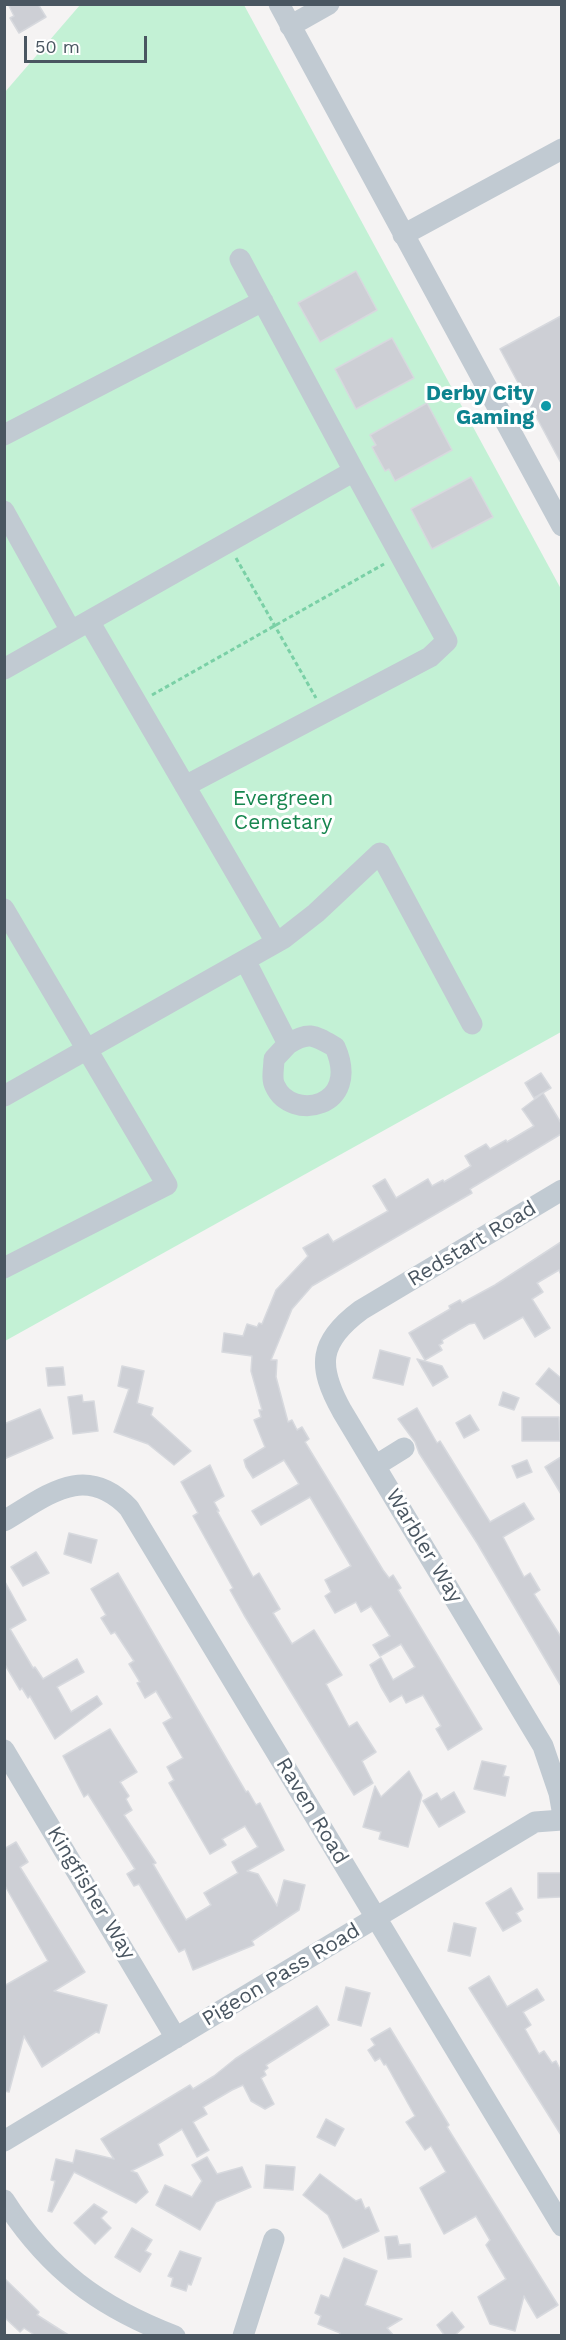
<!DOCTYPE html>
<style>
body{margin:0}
#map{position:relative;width:566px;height:2340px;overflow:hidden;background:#f5f3f3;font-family:"Work Sans",sans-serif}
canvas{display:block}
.frame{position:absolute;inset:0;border:6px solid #4a5661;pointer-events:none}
.scale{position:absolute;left:24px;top:36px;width:123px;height:27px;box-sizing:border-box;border:3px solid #4a5661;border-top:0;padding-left:8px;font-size:18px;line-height:21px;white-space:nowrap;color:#4a5661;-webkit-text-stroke:4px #fff;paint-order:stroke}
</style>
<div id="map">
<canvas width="566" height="2340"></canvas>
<div class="frame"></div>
<div class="scale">50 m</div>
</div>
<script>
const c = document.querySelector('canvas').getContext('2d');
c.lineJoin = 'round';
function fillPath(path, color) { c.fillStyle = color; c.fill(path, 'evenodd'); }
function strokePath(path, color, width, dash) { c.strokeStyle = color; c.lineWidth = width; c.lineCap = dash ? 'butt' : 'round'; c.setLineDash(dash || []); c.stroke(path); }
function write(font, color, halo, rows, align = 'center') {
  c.font = font + ' "Work Sans",sans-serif'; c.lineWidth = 6; c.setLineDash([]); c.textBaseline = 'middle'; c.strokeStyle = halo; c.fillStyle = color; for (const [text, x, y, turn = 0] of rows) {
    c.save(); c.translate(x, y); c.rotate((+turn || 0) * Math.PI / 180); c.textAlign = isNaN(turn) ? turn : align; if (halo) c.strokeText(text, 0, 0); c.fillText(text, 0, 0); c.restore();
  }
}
fillPath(new Path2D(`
 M 80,5 L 244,5 L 561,589 L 561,1032 L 5,1341 L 5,92 Z`), '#c3f1d5');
const building = new Path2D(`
 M 8,4 L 38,4 L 46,17 L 19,33 L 10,18 L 14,16 Z
 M 356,271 L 377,310 L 320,342 L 298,303 Z
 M 561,316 L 561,463 L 500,349 Z
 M 392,338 L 414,378 L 356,409 L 335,369 Z
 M 427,403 L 452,450 L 395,481 L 389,469 L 385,471 L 372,447 L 376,445 L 370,435 Z
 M 471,477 L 493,517 L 432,549 L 411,509 Z
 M 541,1073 L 551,1088 L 534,1098 L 525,1083 Z
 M 543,1093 L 561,1123 L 561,1134 L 470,1189 L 472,1193 L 312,1286 L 292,1309 L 271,1360 L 277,1360 L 276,1377 L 288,1422 L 292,1420 L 297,1430 L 302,1427 L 309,1439 L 305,1442 L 383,1570 L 389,1578 L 393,1575 L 401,1588 L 398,1590 L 482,1729 L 448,1750 L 436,1729 L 441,1726 L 423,1695 L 406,1703 L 402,1695 L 390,1702 L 381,1687 L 370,1665 L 381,1658 L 393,1680 L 415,1667 L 401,1644 L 380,1656 L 373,1645 L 390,1636 L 371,1606 L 361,1612 L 356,1602 L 335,1613 L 325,1596 L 331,1592 L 325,1580 L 351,1566 L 310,1497 L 261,1525 L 252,1511 L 299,1484 L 284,1460 L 253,1478 L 246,1467 L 244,1460 L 265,1447 L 254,1420 L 261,1417 L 259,1410 L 262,1410 L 251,1371 L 252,1356 L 222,1352 L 224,1333 L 243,1336 L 247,1324 L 257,1327 L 259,1323 L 262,1324 L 276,1290 L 308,1256 L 303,1248 L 328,1234 L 333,1242 L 388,1211 L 373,1186 L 385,1179 L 396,1198 L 428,1179 L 432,1186 L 443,1180 L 444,1182 L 471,1166 L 465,1156 L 486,1144 L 490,1149 L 506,1140 L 507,1142 L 534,1126 L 522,1109 Z
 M 561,1242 L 561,1275 L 559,1270 L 537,1283 L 543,1292 L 532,1299 L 550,1328 L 535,1337 L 523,1317 L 484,1339 L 475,1323 L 469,1324 L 442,1340 L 443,1343 L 439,1345 L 442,1350 L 425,1360 L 409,1333 L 450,1309 L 449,1306 L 460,1300 L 462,1303 L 495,1285 Z
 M 380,1350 L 410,1358 L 403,1385 L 373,1378 Z
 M 417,1359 L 442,1366 L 448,1377 L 433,1386 Z
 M 122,1366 L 144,1371 L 137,1403 L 153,1408 L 151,1415 L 191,1451 L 174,1465 L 148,1444 L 114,1432 L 129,1389 L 118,1386 Z
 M 63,1367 L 65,1385 L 48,1386 L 46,1368 Z
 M 549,1368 L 561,1378 L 561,1405 L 536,1384 Z
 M 503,1392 L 519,1398 L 514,1410 L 499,1405 Z
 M 82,1395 L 83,1402 L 94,1401 L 98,1431 L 73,1434 L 68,1397 Z
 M 417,1408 L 437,1443 L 440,1441 L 490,1522 L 524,1503 L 534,1519 L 503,1537 L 524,1577 L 530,1573 L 540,1590 L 534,1594 L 561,1637 L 561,1686 L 477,1543 L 419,1453 L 415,1442 L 398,1419 Z
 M 40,1409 L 53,1438 L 4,1459 L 4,1424 Z
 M 470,1415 L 479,1430 L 464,1438 L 456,1423 Z
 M 522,1417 L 559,1417 L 560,1441 L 522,1441 Z
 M 561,1457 L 561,1494 L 545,1467 Z
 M 527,1460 L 532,1472 L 517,1478 L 512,1466 Z
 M 210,1465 L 224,1496 L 214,1502 L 219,1511 L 217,1511 L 253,1577 L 259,1573 L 280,1609 L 273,1613 L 292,1644 L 314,1630 L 342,1675 L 326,1684 L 349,1727 L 357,1722 L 376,1752 L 362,1761 L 373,1783 L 354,1795 L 244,1615 L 230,1590 L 233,1588 L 193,1516 L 198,1513 L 181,1482 Z
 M 69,1533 L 97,1540 L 91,1563 L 64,1554 Z
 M 36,1552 L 49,1573 L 23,1586 L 11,1567 Z
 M 118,1573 L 246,1792 L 248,1791 L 256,1805 L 260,1803 L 284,1850 L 247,1871 L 258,1874 L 277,1906 L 284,1880 L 305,1885 L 299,1910 L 252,1941 L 254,1945 L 193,1970 L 185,1949 L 179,1952 L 139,1884 L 134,1886 L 127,1874 L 135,1869 L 88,1794 L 84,1797 L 63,1756 L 110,1729 L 137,1772 L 120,1782 L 129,1796 L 126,1799 L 132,1810 L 124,1815 L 156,1863 L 153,1864 L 186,1920 L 211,1905 L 204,1893 L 238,1873 L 232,1862 L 258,1847 L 245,1826 L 222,1839 L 226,1845 L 210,1854 L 169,1783 L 174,1780 L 167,1767 L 183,1758 L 163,1723 L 172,1718 L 156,1691 L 145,1698 L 137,1683 L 140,1682 L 129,1664 L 134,1661 L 115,1632 L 111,1634 L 101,1618 L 106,1615 L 91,1589 Z
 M 4,1580 L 26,1620 L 10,1629 L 33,1668 L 35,1667 L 43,1679 L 77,1659 L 84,1672 L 57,1687 L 71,1712 L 97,1696 L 102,1704 L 55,1739 L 30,1696 L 28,1698 L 22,1688 L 20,1690 L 4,1663 Z
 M 482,1761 L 506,1766 L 503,1776 L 509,1777 L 505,1796 L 474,1789 Z
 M 409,1771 L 422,1795 L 408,1847 L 379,1839 L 381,1832 L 363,1827 L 375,1786 L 381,1797 Z
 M 454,1792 L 465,1812 L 439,1827 L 423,1801 L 437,1793 L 441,1800 Z
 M 16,1842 L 28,1862 L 20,1867 L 85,1972 L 54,1991 L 107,2005 L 99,2033 L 96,2032 L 42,2067 L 24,2036 L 9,2092 L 4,2091 L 4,1986 L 48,1961 L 4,1884 L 4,1849 Z
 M 538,1873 L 561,1873 L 561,1897 L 538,1898 Z
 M 511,1888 L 523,1909 L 516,1913 L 521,1921 L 503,1931 L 486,1903 Z
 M 454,1923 L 476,1928 L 470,1956 L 448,1951 Z
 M 489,1976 L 507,2007 L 537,1989 L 544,2000 L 523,2012 L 531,2025 L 525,2029 L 539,2054 L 544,2051 L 552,2063 L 556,2061 L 561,2071 L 561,2135 L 469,1988 Z
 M 346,1987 L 370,1993 L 361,2026 L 338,2020 Z
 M 317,2006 L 329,2025 L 266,2065 L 268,2068 L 264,2071 L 266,2075 L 261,2078 L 274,2104 L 265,2109 L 251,2101 L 243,2085 L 232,2090 L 203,2107 L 207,2114 L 193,2122 L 209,2150 L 197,2157 L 182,2129 L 158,2144 L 163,2155 L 131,2171 L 137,2173 L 148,2192 L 136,2203 L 74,2172 L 52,2212 L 48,2211 L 55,2181 L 51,2180 L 56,2159 L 73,2163 L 76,2150 L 114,2159 L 101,2139 L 190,2085 L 193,2089 L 214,2076 L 235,2059 Z
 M 390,2028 L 449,2125 L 447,2127 L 558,2305 L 537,2318 L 524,2296 L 515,2331 L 490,2324 L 478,2297 L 506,2279 L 486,2245 L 490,2240 L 476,2216 L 444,2234 L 420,2188 L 446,2172 L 431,2146 L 425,2150 L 406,2122 L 415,2116 L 386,2064 L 384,2065 L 380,2058 L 375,2061 L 368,2050 L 375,2045 L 371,2039 Z
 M 326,2119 L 344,2129 L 335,2146 L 317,2137 Z
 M 207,2157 L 217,2174 L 242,2167 L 251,2187 L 216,2202 L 200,2230 L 156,2205 L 165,2185 L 192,2197 L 202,2181 L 192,2165 Z
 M 266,2165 L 295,2167 L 293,2190 L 264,2188 Z
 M 320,2174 L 356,2201 L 361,2199 L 365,2209 L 369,2207 L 379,2231 L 343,2248 L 328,2215 L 303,2195 Z
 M 94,2204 L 107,2212 L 101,2218 L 111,2228 L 95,2244 L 74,2223 Z
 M 132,2228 L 152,2240 L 145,2251 L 151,2254 L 140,2272 L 115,2257 Z
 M 397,2236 L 399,2245 L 410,2244 L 411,2257 L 388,2259 L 385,2237 Z
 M 180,2251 L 201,2258 L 191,2285 L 188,2284 L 186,2291 L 171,2286 L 173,2278 L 168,2276 Z
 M 344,2258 L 377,2271 L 365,2305 L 402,2319 L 387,2328 L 394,2336 L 339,2336 L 340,2333 L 318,2324 L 321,2316 L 315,2313 L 321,2295 L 329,2298 Z
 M 4,2278 L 39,2312 L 37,2315 L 70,2336 L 36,2336 L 24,2328 L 20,2332 L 4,2317 Z
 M 452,2312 L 464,2327 L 454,2336 L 445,2336 L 437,2325 Z`);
fillPath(building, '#cdcfd5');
strokePath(building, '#d7d9de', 1.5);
strokePath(new Path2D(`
 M 236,558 L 316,698
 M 152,695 L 384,564`), '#7ad0a6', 3, [4.5, 3]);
strokePath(new Path2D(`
 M 279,4 L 562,526
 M 290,26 L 329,4
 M 403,235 L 562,149
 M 4,435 L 263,301
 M 4,511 L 71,631
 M 89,621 L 354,471 L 240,259
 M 4,669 L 89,621 L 276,942
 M 185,786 L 430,657 L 447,641 L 354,471
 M 4,909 L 167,1185 L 4,1268
 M 245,960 L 288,1044 L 274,1059 C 274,1067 271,1079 275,1086 C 291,1122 362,1108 335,1047 C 314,1035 309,1031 288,1044
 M 4,1096 L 284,938 L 316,913 L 380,853 L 472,1024
 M 562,1190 L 361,1310 C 318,1342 317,1366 342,1411 L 543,1746 L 559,1793 L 562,1810
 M 375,1466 L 404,1448
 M 4,1521 C 48,1495 85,1462 129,1508 L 562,2226
 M 4,1750 L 176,2038
 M 4,2141 L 535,1822 L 562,1820
 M 4,2200 C 48,2269 99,2307 175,2336
 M 243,2336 L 274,2239`), '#c1cad2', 21);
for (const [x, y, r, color] of [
 [546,406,6,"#0f9aa8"]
]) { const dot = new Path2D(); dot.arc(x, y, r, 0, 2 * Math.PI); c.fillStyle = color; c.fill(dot); strokePath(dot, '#fff', 2); }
write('bold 21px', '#0d838f', '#fff', [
 ["Derby City",534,394],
 ["Gaming",534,418]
], 'right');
write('21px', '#17864f', '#fff', [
 ["Evergreen",283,799],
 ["Cemetary",283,823]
]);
write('21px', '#4a5661', '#fff', [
 ["Redstart Road",472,1244,-31],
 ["Warbler Way",424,1546,59],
 ["Raven Road",312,1811,59],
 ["Kingfisher Way",91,1893,59],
 ["Pigeon Pass Road",281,1975,-31]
]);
</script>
